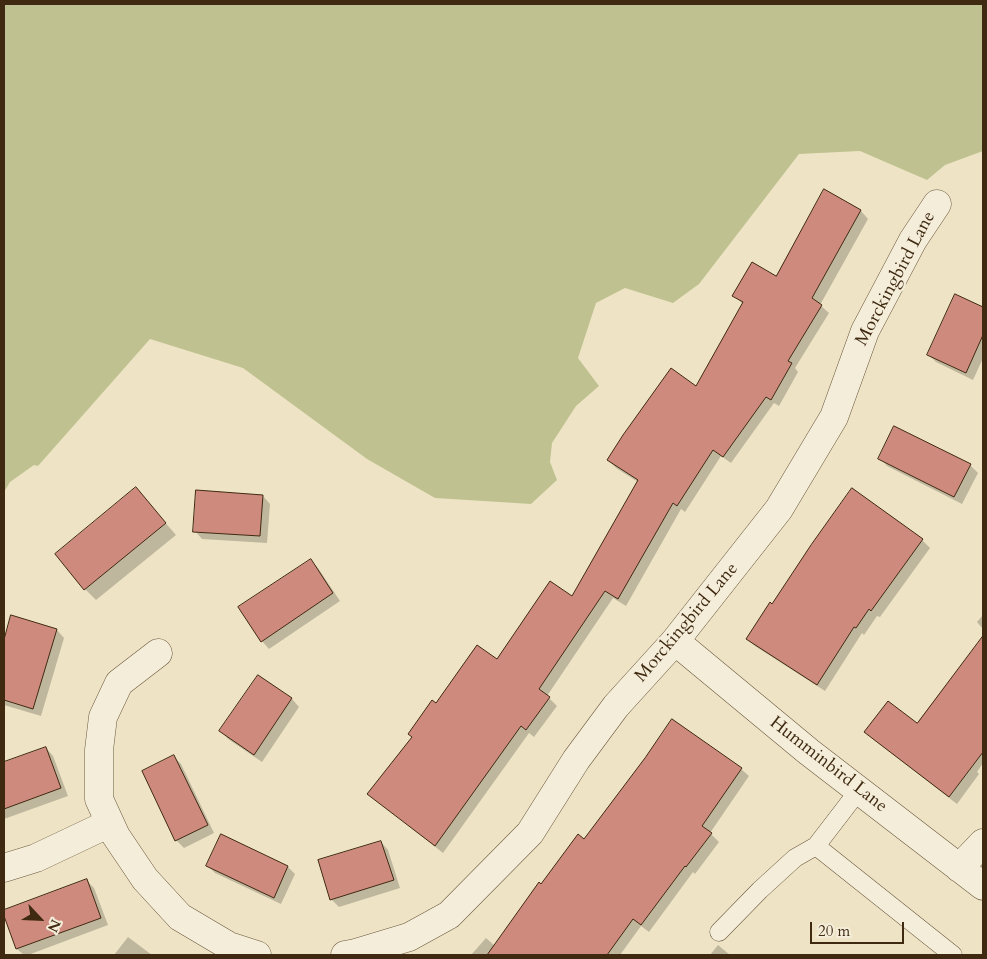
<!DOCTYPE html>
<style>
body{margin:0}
#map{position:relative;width:987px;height:959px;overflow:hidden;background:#eee4c5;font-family:Cardo,serif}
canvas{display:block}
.frame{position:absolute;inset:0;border:5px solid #3f2911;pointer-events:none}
.north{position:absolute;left:15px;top:894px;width:50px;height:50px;-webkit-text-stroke:4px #f4edd9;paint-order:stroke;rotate:115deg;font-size:14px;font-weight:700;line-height:20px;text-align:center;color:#3f2911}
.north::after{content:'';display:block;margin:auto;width:18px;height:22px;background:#3f2911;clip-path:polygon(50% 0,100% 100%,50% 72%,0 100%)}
.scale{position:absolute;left:810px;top:922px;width:94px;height:22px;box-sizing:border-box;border:2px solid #3f2911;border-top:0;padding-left:6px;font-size:15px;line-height:18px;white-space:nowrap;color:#3f2911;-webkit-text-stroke:4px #f4edd9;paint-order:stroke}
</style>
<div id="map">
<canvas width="987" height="959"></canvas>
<div class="frame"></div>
<div class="north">N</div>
<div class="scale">20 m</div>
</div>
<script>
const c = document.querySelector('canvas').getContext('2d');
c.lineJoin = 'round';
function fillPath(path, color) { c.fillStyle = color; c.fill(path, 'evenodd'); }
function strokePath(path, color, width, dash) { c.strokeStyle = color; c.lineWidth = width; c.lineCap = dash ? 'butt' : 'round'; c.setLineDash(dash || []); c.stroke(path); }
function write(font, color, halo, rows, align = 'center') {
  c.font = font + ' Cardo,serif'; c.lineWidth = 4.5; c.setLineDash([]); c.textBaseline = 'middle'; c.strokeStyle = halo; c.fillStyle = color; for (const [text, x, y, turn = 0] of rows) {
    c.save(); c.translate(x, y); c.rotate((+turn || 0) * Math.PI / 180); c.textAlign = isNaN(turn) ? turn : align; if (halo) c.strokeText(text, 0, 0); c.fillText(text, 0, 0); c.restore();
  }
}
fillPath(new Path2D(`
 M 4,4 L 983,4 L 983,151 L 945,165 L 927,180 L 860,151 L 799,154 L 699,284 L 673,303 L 625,288 L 596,303 L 578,358 L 599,386 L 576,406 L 552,443 L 550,462 L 557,480 L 531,504 L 435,498 L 367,459 L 243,368 L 150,339 L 38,466 L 34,465 L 10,482 L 4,492 Z`), '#bfc290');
fillPath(new Path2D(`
 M 824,191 L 861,211 L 868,219 L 820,305 L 829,313 L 795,368 L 798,372 L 779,406 L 774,403 L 731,463 L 721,456 L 685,512 L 681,509 L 626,606 L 613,598 L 547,696 L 557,706 L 534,737 L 529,733 L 443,853 L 369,794 L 436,705 L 498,661 L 572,598 L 638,482 L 616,468 L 608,460 L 696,387 L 743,304 L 733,295 L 776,278 Z
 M 955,296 L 983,309 L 983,358 L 973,380 L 936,362 L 928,354 Z
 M 880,458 L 970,465 L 978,473 L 962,504 L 887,466 Z
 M 136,489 L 176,535 L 96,600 L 85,589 Z
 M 852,490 L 922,540 L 930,548 L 880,617 L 877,616 L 864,635 L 862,633 L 825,691 L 755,646 L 747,639 L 772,606 Z
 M 263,496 L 270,504 L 267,543 L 202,539 L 195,531 Z
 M 310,560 L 318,568 L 340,601 L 269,649 L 262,641 Z
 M 983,615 L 983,629 L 977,622 Z
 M 12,617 L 57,630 L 64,638 L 41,716 L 4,705 L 4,645 Z
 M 983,638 L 983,763 L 977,772 L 979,774 L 957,804 L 873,739 L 866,732 L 917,725 Z
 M 258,677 L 292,699 L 299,707 L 262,762 L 228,739 L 221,731 Z
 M 46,748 L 53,756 L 68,796 L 4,819 L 4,763 Z
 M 174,757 L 181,764 L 214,833 L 184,848 L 176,840 Z
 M 741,769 L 749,776 L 710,833 L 719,842 L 695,874 L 693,872 L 649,932 L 641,926 L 620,955 L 471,955 L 486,938 L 495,946 L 542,886 L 585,840 Z
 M 222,836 L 288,867 L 295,874 L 281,904 L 215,873 L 207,865 Z
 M 381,842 L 388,850 L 400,888 L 339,907 L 331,899 Z
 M 86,880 L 94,888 L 108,925 L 28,955 L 24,955 L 17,949 L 4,911 Z
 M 128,937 L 152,955 L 114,955 Z
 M 718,945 L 730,955 L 710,955 Z`), '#0003');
const building = new Path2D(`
 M 824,189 L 861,210 L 812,298 L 822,305 L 788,361 L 792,363 L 771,400 L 766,397 L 723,457 L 713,450 L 677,506 L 673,503 L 618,599 L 605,591 L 539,689 L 550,697 L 526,730 L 521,726 L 435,846 L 367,794 L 412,737 L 408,734 L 432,700 L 436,703 L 477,645 L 497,659 L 550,581 L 572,596 L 638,480 L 607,460 L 623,435 L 671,368 L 696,386 L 743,302 L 732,296 L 752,262 L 776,276 Z
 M 955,294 L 983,307 L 983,335 L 966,373 L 927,355 Z
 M 894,426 L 971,464 L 954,497 L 878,459 Z
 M 136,487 L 166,523 L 84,590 L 55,554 Z
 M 852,488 L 923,539 L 871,611 L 869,609 L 856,628 L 854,627 L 817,685 L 746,639 L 770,602 L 772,604 L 811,545 Z
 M 196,490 L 263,495 L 260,536 L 193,532 Z
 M 311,559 L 333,593 L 261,642 L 238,607 Z
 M 11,615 L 57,629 L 33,709 L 4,700 L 4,640 Z
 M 983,636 L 983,752 L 949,797 L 864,732 L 888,701 L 917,723 Z
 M 258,675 L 292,698 L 254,755 L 219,731 Z
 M 672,719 L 742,768 L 702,826 L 712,833 L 686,867 L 685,866 L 641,925 L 633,919 L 607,955 L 487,955 L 539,882 L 541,884 L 578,834 L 584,839 L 645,758 Z
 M 46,747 L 61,788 L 4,809 L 4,762 Z
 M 174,755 L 208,825 L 175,841 L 142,771 Z
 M 221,834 L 288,866 L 274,898 L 206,866 Z
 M 381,841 L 394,880 L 330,900 L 318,860 Z
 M 87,879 L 101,918 L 16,949 L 4,916 L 4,910 Z`);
fillPath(building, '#cf8a7e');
strokePath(building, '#3f2911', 1);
const lane = new Path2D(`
 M 859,790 L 816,846 L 953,955
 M 719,932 L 760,890 L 795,858 L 816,846`);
const street = new Path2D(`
 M 675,641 L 809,752 L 983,886
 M 158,653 L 119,683 L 103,717 L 99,750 L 99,799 L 116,836 L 145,879 L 180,917 L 229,946 L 257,955
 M 4,868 L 36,858 L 110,823
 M 959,868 L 983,843
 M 345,955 L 356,953 L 409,937 L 449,915 L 530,833 L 576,760 L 616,706 L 675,641 L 779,509 L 834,417 L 865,331 L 913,240 L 937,204`);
strokePath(lane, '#6b583e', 19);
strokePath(street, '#6b583e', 29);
strokePath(lane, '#f4edd9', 18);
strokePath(street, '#f4edd9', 28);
write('18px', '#3f2911', '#f4edd9', [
 ["Morckingbird Lane",896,279,-62],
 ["Morckingbird Lane",687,623,-50],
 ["Humminbird Lane",828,765,38]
]);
</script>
